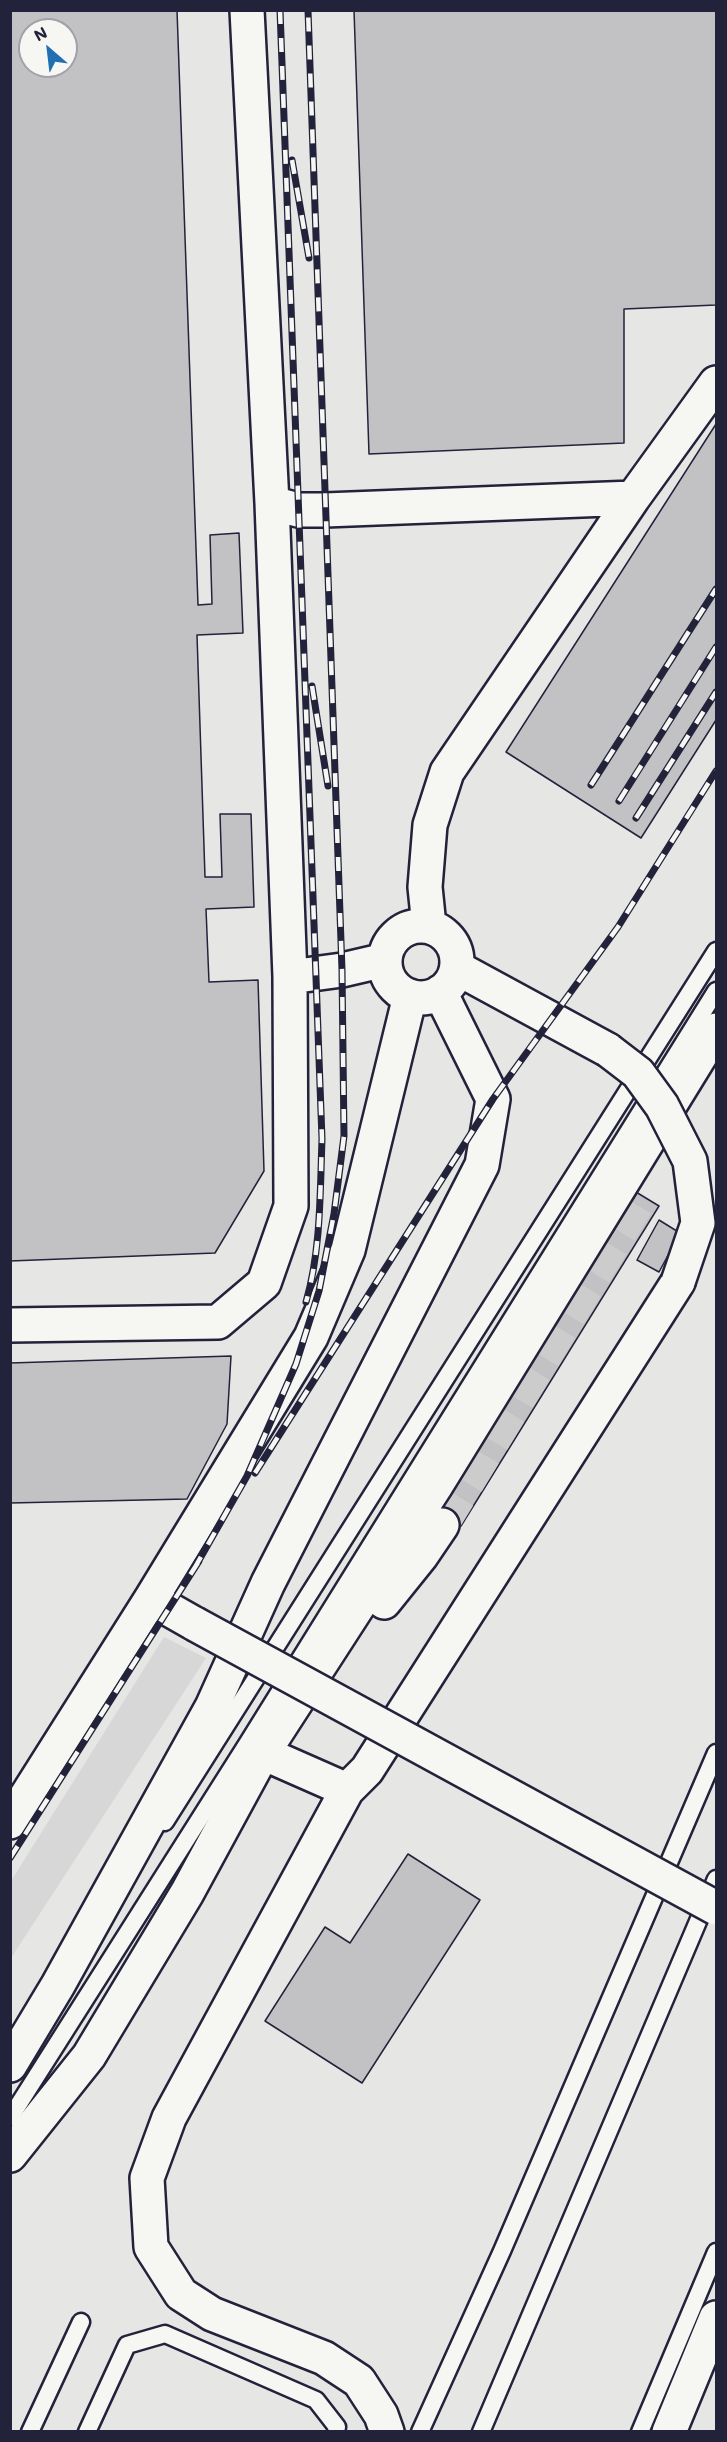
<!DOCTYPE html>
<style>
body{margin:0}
#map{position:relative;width:727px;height:2442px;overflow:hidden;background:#f6f6f2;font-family:Mali,sans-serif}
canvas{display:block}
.frame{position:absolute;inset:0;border:12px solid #22223b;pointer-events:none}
.north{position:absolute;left:18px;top:18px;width:60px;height:60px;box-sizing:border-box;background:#f6f6f2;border:2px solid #a1a1a9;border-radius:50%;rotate:332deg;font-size:16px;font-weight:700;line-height:24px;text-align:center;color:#22223b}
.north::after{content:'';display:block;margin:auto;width:21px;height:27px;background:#1f6fb2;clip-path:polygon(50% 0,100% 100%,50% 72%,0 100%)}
</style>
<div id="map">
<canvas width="727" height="2442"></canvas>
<div class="frame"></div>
<div class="north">N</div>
</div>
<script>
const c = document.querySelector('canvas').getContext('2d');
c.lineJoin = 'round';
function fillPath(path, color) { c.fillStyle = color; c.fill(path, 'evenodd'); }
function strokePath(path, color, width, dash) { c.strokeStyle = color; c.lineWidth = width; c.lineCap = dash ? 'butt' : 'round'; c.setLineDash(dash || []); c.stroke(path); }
fillPath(new Path2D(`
 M 11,11 L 716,11 L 716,2431 L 11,2431 ZM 30,30 L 66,30 L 66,66 L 30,66 Z`), '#e6e6e4');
fillPath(new Path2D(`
 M 164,1637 L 206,1658 L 11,1958 L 11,1881 Z`), '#d7d7d7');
const building = new Path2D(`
 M 10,10 L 177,10 L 198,605 L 212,604 L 210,535 L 239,533 L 243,633 L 197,635 L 205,877 L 222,877 L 220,814 L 251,814 L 254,907 L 206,909 L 209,982 L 258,980 L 264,1171 L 215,1253 L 10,1261 ZM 30,30 L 66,30 L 66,66 L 30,66 Z
 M 354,10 L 716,10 L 716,305 L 624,309 L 624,443 L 369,454 Z
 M 716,424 L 716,720 L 641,838 L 506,752 Z
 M 631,1189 L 659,1206 L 461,1526 L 433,1508 Z
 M 659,1220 L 680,1233 L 659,1272 L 637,1260 Z
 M 231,1356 L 227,1424 L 187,1499 L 10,1503 L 10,1363 Z
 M 408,1854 L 480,1900 L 362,2083 L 265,2021 L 325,1927 L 350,1943 Z`);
fillPath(building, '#c2c2c4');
strokePath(building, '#22223b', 1.5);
strokePath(new Path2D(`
 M 442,1525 L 637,1205`), '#cccccd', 33, [33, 16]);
const service = new Path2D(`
 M 165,1822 L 716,951
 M 10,2118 L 247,1744 L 716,991
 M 30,2432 L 81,2322
 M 87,2432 L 127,2345 L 165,2334 L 316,2400 L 337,2427 L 336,2432
 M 420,2432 L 502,2251 L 716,1753
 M 481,2432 L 716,1879
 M 640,2432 L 716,2252`);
const minor = new Path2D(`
 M 272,503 L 298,510 L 325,510 L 633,498
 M 429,926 L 425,887 L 430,825 L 447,772 L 633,498 L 716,383
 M385 962a36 36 0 1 1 72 0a36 36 0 1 1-72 0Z
 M 457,968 L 608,1050
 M 290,977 L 342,970 L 385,960
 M 10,1325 L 218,1322 L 264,1283 L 291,1206 L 290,977 L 272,503 L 247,10
 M 151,1599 L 195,1624
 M 384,1602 L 421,1556 L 442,1525
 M 263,1753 L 347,1790 L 367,1770 L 678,1282
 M 347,1790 L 169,2118 L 147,2178 L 151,2247 L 181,2294 L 212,2314 L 324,2358 L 359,2381 L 381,2415 L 387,2432
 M 10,1822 L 151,1599 L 311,1337 L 348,1250 L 410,996
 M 10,2065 L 58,1985 L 212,1707 L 268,1583 L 482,1165 L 493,1099 L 440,992
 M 10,2155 L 89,2056 L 187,1893 L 263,1753 L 435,1487 L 716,1030
 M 669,2432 L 716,2318`);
strokePath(service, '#22223b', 21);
strokePath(minor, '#22223b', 38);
strokePath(service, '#f6f6f2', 16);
strokePath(minor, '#f6f6f2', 33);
const rail = new Path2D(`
 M 280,10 L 322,1139 C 320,1193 321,1250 306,1302
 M 292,160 L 309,258
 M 312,686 L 328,786
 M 591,785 L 716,589
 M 619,801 L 716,647
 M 636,818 L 716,692
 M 255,1473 L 493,1099 L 618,927 L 716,771
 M 194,1569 L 247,1476 L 296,1364 L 319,1291 L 334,1214 L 344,1136 L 342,970 L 308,10
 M 10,1858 L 199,1561`);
strokePath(rail, '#22223b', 7);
strokePath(rail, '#f6f6f2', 4.5, [14]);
const minorBridge = new Path2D(`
 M 608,1050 L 638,1073 L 662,1106 L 690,1161 L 698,1223 L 678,1282
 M 195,1624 L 716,1908`);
strokePath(minorBridge, '#22223b', 38, []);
strokePath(minorBridge, '#f6f6f2', 33);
</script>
